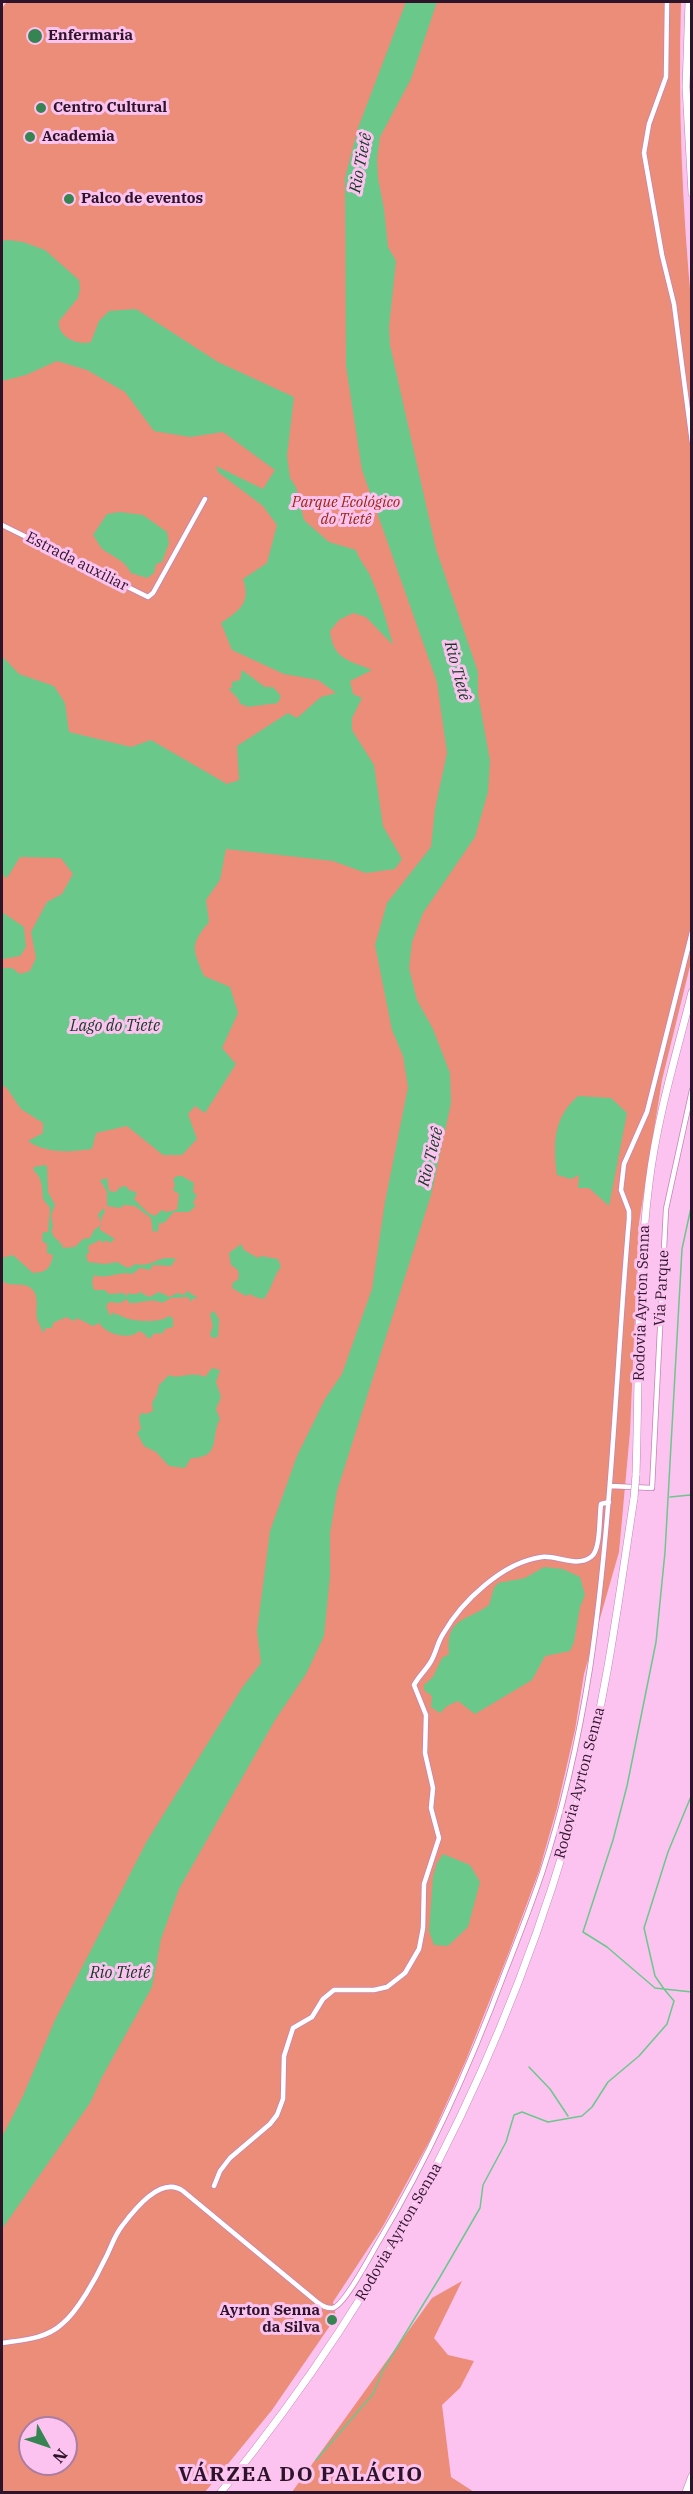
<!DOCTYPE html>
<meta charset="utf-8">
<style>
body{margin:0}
#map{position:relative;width:693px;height:2494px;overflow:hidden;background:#fcc3f1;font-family:"IBM Plex Serif",serif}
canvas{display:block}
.frame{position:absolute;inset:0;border:3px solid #2e142a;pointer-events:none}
.north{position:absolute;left:18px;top:2416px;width:60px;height:60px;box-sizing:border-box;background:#fcc3f1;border:2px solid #aa7da1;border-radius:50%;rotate:130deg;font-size:16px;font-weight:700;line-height:24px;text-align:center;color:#2e142a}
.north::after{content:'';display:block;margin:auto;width:21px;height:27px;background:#378453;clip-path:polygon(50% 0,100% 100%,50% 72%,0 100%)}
</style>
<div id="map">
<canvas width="693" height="2494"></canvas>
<div class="frame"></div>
<div class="north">N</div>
</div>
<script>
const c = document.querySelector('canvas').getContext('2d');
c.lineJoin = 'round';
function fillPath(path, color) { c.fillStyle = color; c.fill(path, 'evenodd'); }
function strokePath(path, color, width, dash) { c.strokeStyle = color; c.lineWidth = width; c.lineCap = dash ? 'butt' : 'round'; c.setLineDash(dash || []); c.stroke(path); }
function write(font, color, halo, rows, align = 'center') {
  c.font = font + ' "IBM Plex Serif",serif'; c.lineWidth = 6; c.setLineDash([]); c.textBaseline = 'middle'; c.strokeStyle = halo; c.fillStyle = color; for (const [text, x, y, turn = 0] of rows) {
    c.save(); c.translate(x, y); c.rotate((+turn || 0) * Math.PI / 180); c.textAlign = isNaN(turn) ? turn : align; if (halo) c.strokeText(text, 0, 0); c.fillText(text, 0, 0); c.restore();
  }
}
fillPath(new Path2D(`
 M 7,2 L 681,2 C 678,105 682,207 692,310 L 691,962 L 662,1080 L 639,1223 L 630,1432 L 619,1552 L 584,1674 L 575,1730 L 557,1808 L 539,1871 L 509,1952 L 466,2060 L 430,2140 L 383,2226 L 333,2302 L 336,2317 L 272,2410 L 205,2492 L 2,2492 L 2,8 ZM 30,2428 L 66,2428 L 66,2464 L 30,2464 Z
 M 462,2281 L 434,2338 L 448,2355 L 474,2361 L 460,2388 L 442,2405 L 451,2477 L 474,2492 L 292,2492 L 432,2298 Z`), '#eb8d79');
fillPath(new Path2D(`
 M 406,2 L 437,2 L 411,79 L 380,137 L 377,159 L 378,178 L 384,209 L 388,247 L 396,261 L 389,327 L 390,345 L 436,549 L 478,672 L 478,694 L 490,761 L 488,792 L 475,837 L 423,913 L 412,942 L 409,968 L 417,1000 L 433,1029 L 450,1073 L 451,1103 L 431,1195 L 337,1491 L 330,1533 L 330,1576 L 324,1636 L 306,1674 L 275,1720 L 179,1889 L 161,1939 L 152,1987 L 102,2077 L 90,2103 L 2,2229 L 2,2137 L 23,2096 L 55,2020 L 147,1841 L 242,1688 L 261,1663 L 257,1631 L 270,1531 L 297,1456 L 325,1399 L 342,1374 L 372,1289 L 385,1202 L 408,1087 L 403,1056 L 392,1030 L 375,945 L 387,903 L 431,847 L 435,809 L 447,753 L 437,682 L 362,470 L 346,366 L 345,178 L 358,128 Z
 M 8,240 L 23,242 L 45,250 L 79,280 L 80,288 L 78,298 L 59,321 C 57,337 78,346 91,342 L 99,321 L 109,311 L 136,309 L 218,362 L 294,397 L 287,456 L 290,478 L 296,487 L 304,520 L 329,542 L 356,550 C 360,562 368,569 372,580 C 381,600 387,623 393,645 L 366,617 L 353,613 L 339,620 L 330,631 C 333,659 348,660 372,670 L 350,681 L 353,694 L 362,698 L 352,718 L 352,730 L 374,765 L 383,826 L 402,859 L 395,869 L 366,873 L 333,861 L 226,849 L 220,880 L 206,900 L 209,922 C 189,946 193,949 204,976 L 230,987 L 238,1013 L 222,1048 L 236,1064 L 205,1113 L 195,1106 L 188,1114 L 197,1139 L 182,1155 L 163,1155 L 127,1126 L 96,1133 L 92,1149 C 70,1152 47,1154 28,1141 L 43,1133 L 43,1123 L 21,1109 L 6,1087 L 2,1086 L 2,968 L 12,968 L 20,974 L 30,971 L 36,958 L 31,932 L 47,902 L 62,894 L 73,874 L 61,858 L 20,857 L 7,878 L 2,874 L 2,838 L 4,836 L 2,835 L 2,656 L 19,674 L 54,686 L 65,703 L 69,732 L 131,747 L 151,740 L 227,784 L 239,780 L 237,746 L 288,713 L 297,718 L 321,697 L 336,693 L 318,680 L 284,674 L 232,650 L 221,623 C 240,610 251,603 243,579 L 267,563 L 277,525 L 263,506 L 218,472 L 216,466 L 263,489 L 275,470 L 223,432 L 190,437 L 154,431 L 125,392 L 87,370 L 57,361 L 26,375 L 2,381 L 2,241 Z
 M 120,512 L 143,515 L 167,532 L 169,543 L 162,562 L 156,564 L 154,573 L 147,578 L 131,573 C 126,562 115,557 105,551 C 100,548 97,540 93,535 L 107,514 Z
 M 242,670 L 265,687 L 273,687 L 281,696 L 278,703 L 247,707 L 243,704 L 240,705 L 239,700 L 229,689 L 232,687 L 232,682 L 240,680 Z
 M 2,912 L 24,927 L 26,947 L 20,956 L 2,959 Z
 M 578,1096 L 611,1098 L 627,1113 L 609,1206 L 589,1188 L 578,1188 L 579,1175 L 571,1179 L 557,1175 C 553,1144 553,1118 578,1096 Z
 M 45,1165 L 47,1166 L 48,1192 L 55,1205 L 51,1215 L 53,1228 L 51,1230 L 54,1237 L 60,1242 L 58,1242 L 63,1245 L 62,1248 L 75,1247 L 83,1239 L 90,1238 L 94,1230 L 101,1225 L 98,1214 L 104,1208 L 105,1212 C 101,1216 100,1224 100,1230 L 115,1239 L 110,1243 L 106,1240 L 103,1243 L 100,1240 L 88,1246 L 89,1253 L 86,1255 L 88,1262 L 105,1264 L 117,1262 L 128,1268 L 136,1264 C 152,1268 158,1254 176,1259 L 171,1266 L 153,1265 L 150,1270 L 140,1268 L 132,1274 C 118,1271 108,1280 94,1275 L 92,1282 L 94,1290 L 105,1290 L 109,1294 L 124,1293 L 127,1296 L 129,1292 L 130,1294 L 137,1294 L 140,1292 L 149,1297 L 159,1292 L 170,1297 L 177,1293 L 184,1295 L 187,1291 L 198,1298 L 192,1299 L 191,1302 L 188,1297 L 171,1298 L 162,1303 C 150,1297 142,1304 129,1303 L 127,1299 L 120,1303 L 109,1302 L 106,1306 L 110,1316 L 113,1312 L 115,1315 L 118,1314 C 127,1322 160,1324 169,1316 L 173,1318 L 173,1327 L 165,1329 L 163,1333 L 153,1334 L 151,1338 L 146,1337 L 145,1334 L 139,1331 C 129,1341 106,1334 99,1323 L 93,1326 L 77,1318 L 74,1321 L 66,1317 L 53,1323 L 52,1328 L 45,1328 L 45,1332 L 42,1331 C 41,1326 37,1321 37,1318 C 35,1308 42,1289 24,1285 C 15,1284 9,1286 2,1281 L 2,1258 L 13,1255 L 33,1273 C 47,1272 50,1269 53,1255 L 47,1253 L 47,1244 L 42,1241 L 43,1232 L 48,1232 L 50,1208 L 43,1199 C 42,1188 43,1178 33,1170 L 34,1167 Z
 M 177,1176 L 182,1176 L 194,1183 L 193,1192 L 197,1195 L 193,1203 L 196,1206 L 189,1212 L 174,1212 L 164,1223 L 159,1223 L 158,1231 L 153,1232 L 151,1218 L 135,1206 L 124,1205 L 120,1208 L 107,1206 L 107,1192 L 100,1180 L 107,1178 L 109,1191 L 116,1192 L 120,1187 L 126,1186 L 130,1191 L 134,1191 L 137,1194 L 134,1199 L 148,1213 L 155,1216 L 162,1210 L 166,1212 L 177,1210 L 179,1194 L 173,1190 L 175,1185 L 173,1179 Z
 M 241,1244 L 244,1250 L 258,1258 L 261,1256 L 278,1259 L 281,1267 C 274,1275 272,1288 264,1299 L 255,1297 L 250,1294 L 246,1296 L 232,1288 L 233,1282 L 238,1280 C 240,1271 238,1269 231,1265 L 229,1253 Z
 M 214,1311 L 219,1319 L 218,1337 L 212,1338 L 210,1334 L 213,1326 L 210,1314 Z
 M 212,1368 L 220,1370 L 216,1382 L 221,1397 L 216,1409 L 220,1419 C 210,1436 222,1458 191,1458 L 185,1468 L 169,1466 L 156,1452 L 144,1446 L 137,1433 L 141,1429 L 139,1418 L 141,1413 L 146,1414 L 153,1411 L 152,1403 L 157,1394 L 159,1385 L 169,1375 C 180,1380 191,1370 205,1377 Z
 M 544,1567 L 563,1569 L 580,1577 L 585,1595 L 580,1607 L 574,1642 L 570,1651 L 545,1656 L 532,1680 L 475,1714 L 458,1701 L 447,1706 L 440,1713 L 431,1707 L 432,1696 L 424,1690 L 424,1685 L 433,1677 L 442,1658 L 449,1654 C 445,1617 468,1621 489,1605 L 494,1588 L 498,1583 L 525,1578 Z
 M 443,1854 L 470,1865 L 480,1882 L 468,1927 L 448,1946 L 434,1945 L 429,1931 L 433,1877 L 437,1863 Z`), '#6ac88a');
strokePath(new Path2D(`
 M 670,1497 L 690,1495 L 692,1497
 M 692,1794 L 668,1852 L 644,1928 L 655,1976 L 664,1989 L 692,1992
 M 529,2067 L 550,2089 L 568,2116
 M 316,2460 L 373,2394 L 383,2370 L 440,2277 L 480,2208 L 483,2185 L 506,2142 L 514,2115 L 522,2112 L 548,2122 L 582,2116 L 592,2107 L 608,2082 L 639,2056 L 667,2024 L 674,2001 L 664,1989 L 655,1988 L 607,1947 L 583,1932 L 613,1840 L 627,1786 L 656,1642 L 665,1552 L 682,1249 L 692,1203`), '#6ac88a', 1.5);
const minor = new Path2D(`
 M 667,2 L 666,77 L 649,124 L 644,153 L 662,255 L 674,304 L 692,442
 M 2,525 L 148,597 L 153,593 L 205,499
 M 611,1486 L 652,1488 L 666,1209 L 692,1090
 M 214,2186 L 220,2171 L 230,2158 L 270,2124 L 277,2115 L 283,2099 L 284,2056 L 293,2028 L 312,2017 L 323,1999 L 334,1990 L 374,1990 L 387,1987 L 405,1973 L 419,1949 L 423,1928 L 424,1884 L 439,1838 L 431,1808 L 433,1788 L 425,1753 L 426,1715 L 414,1685 C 418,1677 425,1671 430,1663 C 436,1654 437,1643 443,1634 C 462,1601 503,1562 542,1557 C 557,1555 576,1568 591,1557 C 601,1550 599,1517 601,1504 L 609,1502
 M 2,2343 C 22,2340 46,2339 62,2324 C 78,2311 96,2278 105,2259 C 111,2248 114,2236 122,2226 C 134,2210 161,2175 183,2191 L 317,2302 C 321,2305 326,2309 333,2308 C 345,2305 371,2254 379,2241 C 431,2154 470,2066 505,1972 C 518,1939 531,1906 542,1873 C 564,1806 579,1737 590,1668 C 612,1519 616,1368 629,1219 L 629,1211 L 621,1190 L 624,1164 L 647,1112 L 692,932`);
const highway = new Path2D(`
 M 689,2 L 686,87 L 692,193
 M 636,1475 C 639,1378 637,1279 649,1183 C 657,1118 676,1055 692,992
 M 221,2492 C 391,2285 511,2049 581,1790 C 607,1694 619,1596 634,1498
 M 686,2492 L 692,2476`);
strokePath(minor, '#c482b9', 6);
strokePath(highway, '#c482b9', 8);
strokePath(minor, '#fff', 4.5);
strokePath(highway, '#fff', 7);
const highwayBridge = new Path2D(`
 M 634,1498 L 636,1475`);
strokePath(highwayBridge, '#c482b9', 8, []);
strokePath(highwayBridge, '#fff', 7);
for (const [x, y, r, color] of [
 [35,36,8,"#378453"],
 [41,108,6,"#378453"],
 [30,137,6,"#378453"],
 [69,199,6,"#378453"],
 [332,2320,6,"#378453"]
]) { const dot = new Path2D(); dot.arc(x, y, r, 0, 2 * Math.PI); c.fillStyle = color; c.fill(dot); strokePath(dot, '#fcc3f1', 2); }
write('bold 15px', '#2e142a', '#fcc3f1', [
 ["Enfermaria",48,36],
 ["Centro Cultural",53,108],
 ["Academia",42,137],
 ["Palco de eventos",81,199],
 ["Ayrton Senna",320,2311,"right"],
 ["da Silva",320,2328,"right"]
], 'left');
write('italic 15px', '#9b260d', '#fcc3f1', [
 ["Parque Ecológico",346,503],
 ["do Tietê",346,520]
]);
write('15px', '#2e142a', '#fcc3f1', [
 ["Estrada auxiliar",77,562,27],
 ["Via Parque",662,1288,-87],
 ["Rodovia Ayrton Senna",642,1303,-88],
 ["Rodovia Ayrton Senna",580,1783,-75],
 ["Rodovia Ayrton Senna",399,2232,-60]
]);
write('italic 16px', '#143b22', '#fcc3f1', [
 ["Rio Tietê",361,163,-79],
 ["Rio Tietê",457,671,75],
 ["Lago do Tiete",115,1026],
 ["Rio Tietê",431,1157,-76],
 ["Rio Tietê",120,1973]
]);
c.letterSpacing = '1.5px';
write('bold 21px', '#2e142a', '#fcc3f1', [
 ["VÁRZEA DO PALÁCIO",301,2475]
]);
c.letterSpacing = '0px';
</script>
